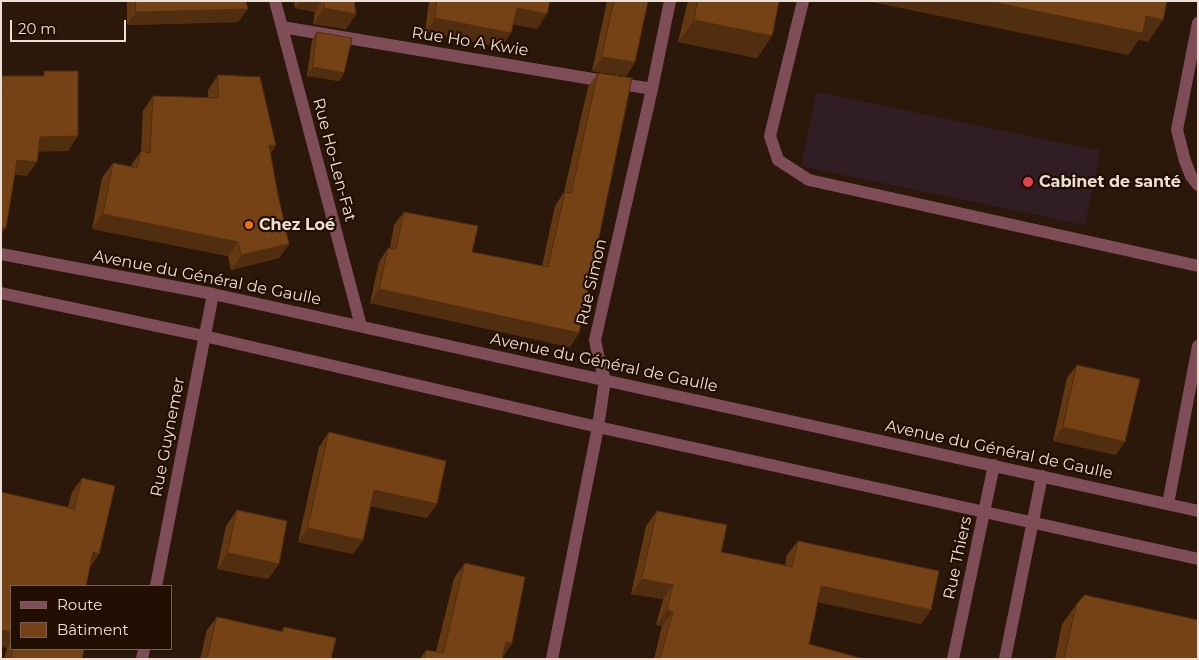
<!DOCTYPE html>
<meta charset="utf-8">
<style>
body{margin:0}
#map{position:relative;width:1199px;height:660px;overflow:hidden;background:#2c180b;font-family:Montserrat,sans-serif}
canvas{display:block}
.frame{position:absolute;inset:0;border:2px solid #eedfd6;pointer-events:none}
.legend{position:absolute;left:10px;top:585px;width:162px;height:65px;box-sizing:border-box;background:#220e03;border:1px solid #746257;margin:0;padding:6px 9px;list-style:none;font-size:15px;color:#eedfd6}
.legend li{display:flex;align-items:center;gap:10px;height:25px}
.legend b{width:25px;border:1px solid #746257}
.scale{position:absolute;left:10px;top:20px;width:116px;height:22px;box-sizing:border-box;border:2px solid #eedfd6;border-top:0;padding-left:6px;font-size:15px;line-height:18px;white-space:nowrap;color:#eedfd6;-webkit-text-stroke:4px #220e03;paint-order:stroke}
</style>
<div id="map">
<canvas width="1199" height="660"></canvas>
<div class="frame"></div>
<ul class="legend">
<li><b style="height:6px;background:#7e4d58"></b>Route</li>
<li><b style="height:14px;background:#744215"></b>Bâtiment</li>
</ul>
<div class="scale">20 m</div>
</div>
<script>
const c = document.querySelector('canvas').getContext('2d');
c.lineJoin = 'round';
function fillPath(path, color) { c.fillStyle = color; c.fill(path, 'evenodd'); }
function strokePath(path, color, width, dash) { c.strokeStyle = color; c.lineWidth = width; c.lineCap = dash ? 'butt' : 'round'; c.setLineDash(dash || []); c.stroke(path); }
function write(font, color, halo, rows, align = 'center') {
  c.font = font + ' Montserrat,sans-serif'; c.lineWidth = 4.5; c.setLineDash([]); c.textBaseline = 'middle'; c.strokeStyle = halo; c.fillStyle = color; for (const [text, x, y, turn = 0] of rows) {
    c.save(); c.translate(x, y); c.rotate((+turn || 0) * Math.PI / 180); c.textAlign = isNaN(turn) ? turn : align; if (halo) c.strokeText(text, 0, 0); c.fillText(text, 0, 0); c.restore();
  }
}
fillPath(new Path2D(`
 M 817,92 L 1100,151 L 1085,225 L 801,166 Z`), '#311e24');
strokePath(new Path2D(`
 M 275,1 L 361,326
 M 803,1 L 770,136 L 778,160 L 809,180 L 1198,266
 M 1198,23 L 1177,130 L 1185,161 L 1191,176 L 1198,185
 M 282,27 L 652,89
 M 1,254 L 213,294 L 1198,511
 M 1,293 L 204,336 L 598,427 L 1198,559
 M 1168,504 L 1198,346
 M 156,586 L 213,294
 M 142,659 L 144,649
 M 552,659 L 598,427 L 605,380 L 599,360 L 595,340 L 652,89 L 670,1
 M 953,659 L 994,465
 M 1005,659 L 1042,476`), '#7e4d58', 12);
fillPath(new Path2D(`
 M 127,1 L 246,1 L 238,22 L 127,25 Z
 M 294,1 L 354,1 L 356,14 L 346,29 L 313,24 L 315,12 L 295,8 Z
 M 429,1 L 550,1 L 537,29 L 513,24 L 511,33 L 501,47 L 425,32 Z
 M 607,1 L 648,1 L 635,62 L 626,76 L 592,71 Z
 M 688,1 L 779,1 L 772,36 L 757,58 L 678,42 Z
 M 317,32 L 344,73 L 339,81 L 307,76 L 312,40 Z
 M 598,73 L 579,333 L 570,347 L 370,303 L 379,262 L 388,248 L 390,248 L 394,225 L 404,212 L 472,252 L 542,266 L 555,206 L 564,192 L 588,87 Z
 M 218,75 L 270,154 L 278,195 L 289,244 L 279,258 L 231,270 L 228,256 L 92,229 L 102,178 L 113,163 L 130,167 L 141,151 L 143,111 L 153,96 L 208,98 L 208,90 Z
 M 1077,365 L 1116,455 L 1053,441 L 1067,378 Z
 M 329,432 L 427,518 L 371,506 L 363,540 L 353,554 L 298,542 L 319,447 Z
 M 82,478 L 115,486 L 99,554 L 90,567 L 86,586 L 11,586 L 11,649 L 84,649 L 82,659 L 4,659 L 7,648 L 1,646 L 1,492 L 68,507 L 72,492 Z
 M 237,510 L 279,564 L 268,579 L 217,569 L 226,526 Z
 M 657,511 L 721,552 L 785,565 L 787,555 L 798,541 L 931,610 L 921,624 L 818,602 L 809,644 L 864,659 L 654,659 L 662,626 L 656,625 L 663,599 L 631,594 L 646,526 Z
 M 465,563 L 512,643 L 503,657 L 502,659 L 420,659 L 426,650 L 436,652 L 454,578 Z
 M 1076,605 L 1198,659 L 1055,659 L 1062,624 Z
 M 217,617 L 281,631 L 284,627 L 331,659 L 200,659 L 207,630 Z`), '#643912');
fillPath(new Path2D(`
 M 300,1 L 322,1 L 315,12 L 295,8 Z
 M 867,1 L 988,1 L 1146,16 L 1163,20 L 1148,42 L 1139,40 L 1128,55 Z
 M 324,8 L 356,14 L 346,29 L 313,24 Z
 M 517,8 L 547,14 L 537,29 L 507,22 Z
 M 248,9 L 238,22 L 127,25 L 136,12 Z
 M 435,18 L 511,33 L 501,47 L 425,32 Z
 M 694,20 L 772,36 L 757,58 L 678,42 Z
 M 602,57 L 635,62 L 626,76 L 592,71 Z
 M 313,67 L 344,73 L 339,81 L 307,76 Z
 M 78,136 L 68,151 L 30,152 L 40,137 Z
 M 269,145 L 276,146 L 266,160 Z
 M 17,160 L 37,162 L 27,176 L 7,174 Z
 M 103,214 L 238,242 L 228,256 L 92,229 Z
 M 1,227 L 6,228 L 1,235 Z
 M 289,244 L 279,258 L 231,270 L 241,255 Z
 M 379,289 L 579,333 L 570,347 L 370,303 Z
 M 1063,427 L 1125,442 L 1116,455 L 1053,441 Z
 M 374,490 L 437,504 L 427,518 L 364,505 Z
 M 308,528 L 363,540 L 353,554 L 298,542 Z
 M 93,552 L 99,554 L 89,568 Z
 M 228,553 L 279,564 L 268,579 L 217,569 Z
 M 642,579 L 673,585 L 663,599 L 631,594 Z
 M 821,586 L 931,610 L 921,624 L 811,601 Z
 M 667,610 L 673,612 L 662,626 L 656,625 Z
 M 1,630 L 11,632 L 11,641 L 7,648 L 1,646 Z
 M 506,642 L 512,643 L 502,658 Z`), '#512e0f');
const building = new Path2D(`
 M 136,1 L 246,1 L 248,9 L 136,12 Z
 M 325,1 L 354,1 L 356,14 L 324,8 Z
 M 437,1 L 550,1 L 547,14 L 517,8 L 511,33 L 435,18 Z
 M 614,1 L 648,1 L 635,62 L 602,57 Z
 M 698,1 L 779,1 L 772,36 L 694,20 Z
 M 988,1 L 1167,1 L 1163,20 L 1146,16 L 1143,33 Z
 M 317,32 L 352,38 L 344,73 L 313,67 Z
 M 44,71 L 78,71 L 78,136 L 40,137 L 37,162 L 17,160 L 6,228 L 1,227 L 1,96 L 2,96 L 1,94 L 1,76 L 44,76 Z
 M 598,73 L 632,78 L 579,333 L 379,289 L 388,248 L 396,249 L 404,212 L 478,226 L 472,252 L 548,267 L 565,192 L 571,193 Z
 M 218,75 L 260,77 L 276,146 L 269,145 L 278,195 L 289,244 L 241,255 L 238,242 L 103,214 L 113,163 L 137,168 L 141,151 L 150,153 L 153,96 L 218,98 Z
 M 1077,365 L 1140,379 L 1125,442 L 1063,427 Z
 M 329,432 L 446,461 L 437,504 L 374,490 L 363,540 L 308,528 Z
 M 82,478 L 115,486 L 99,554 L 93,552 L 86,586 L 11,586 L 11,632 L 1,630 L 1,492 L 74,509 Z
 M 237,510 L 287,521 L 279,564 L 228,553 Z
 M 657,511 L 727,525 L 721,552 L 792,567 L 798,541 L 939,571 L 931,610 L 821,586 L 809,644 L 864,659 L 660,659 L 673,612 L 667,610 L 673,585 L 642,579 Z
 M 465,563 L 525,577 L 512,643 L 506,642 L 502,659 L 424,659 L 426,650 L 443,653 Z
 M 1085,595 L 1198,620 L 1198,659 L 1064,659 L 1076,605 Z
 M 217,617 L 283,632 L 284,627 L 336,638 L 331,659 L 205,659 L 205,657 L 207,657 Z
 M 13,649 L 84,649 L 82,659 L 11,659 Z`);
fillPath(building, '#744215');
strokePath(building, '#512e0f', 1);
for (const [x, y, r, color] of [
 [1028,182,6,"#e0444e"],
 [249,225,5,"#e8710a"]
]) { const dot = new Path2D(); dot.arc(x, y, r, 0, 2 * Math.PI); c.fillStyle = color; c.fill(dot); strokePath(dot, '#220e03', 2); }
write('16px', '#eedfd6', '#220e03', [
 ["Rue Ho A Kwie",470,42,9],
 ["Rue Ho-Len-Fat",334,160,75],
 ["Avenue du Général de Gaulle",207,278,11],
 ["Rue Simon",592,282,-77],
 ["Avenue du Général de Gaulle",604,363,12],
 ["Rue Guynemer",168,437,-79],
 ["Avenue du Général de Gaulle",999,450,12],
 ["Rue Thiers",958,558,-78]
]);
write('bold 16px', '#eedfd6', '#220e03', [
 ["Cabinet de santé",1039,182],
 ["Chez Loé",259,225]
], 'left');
</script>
